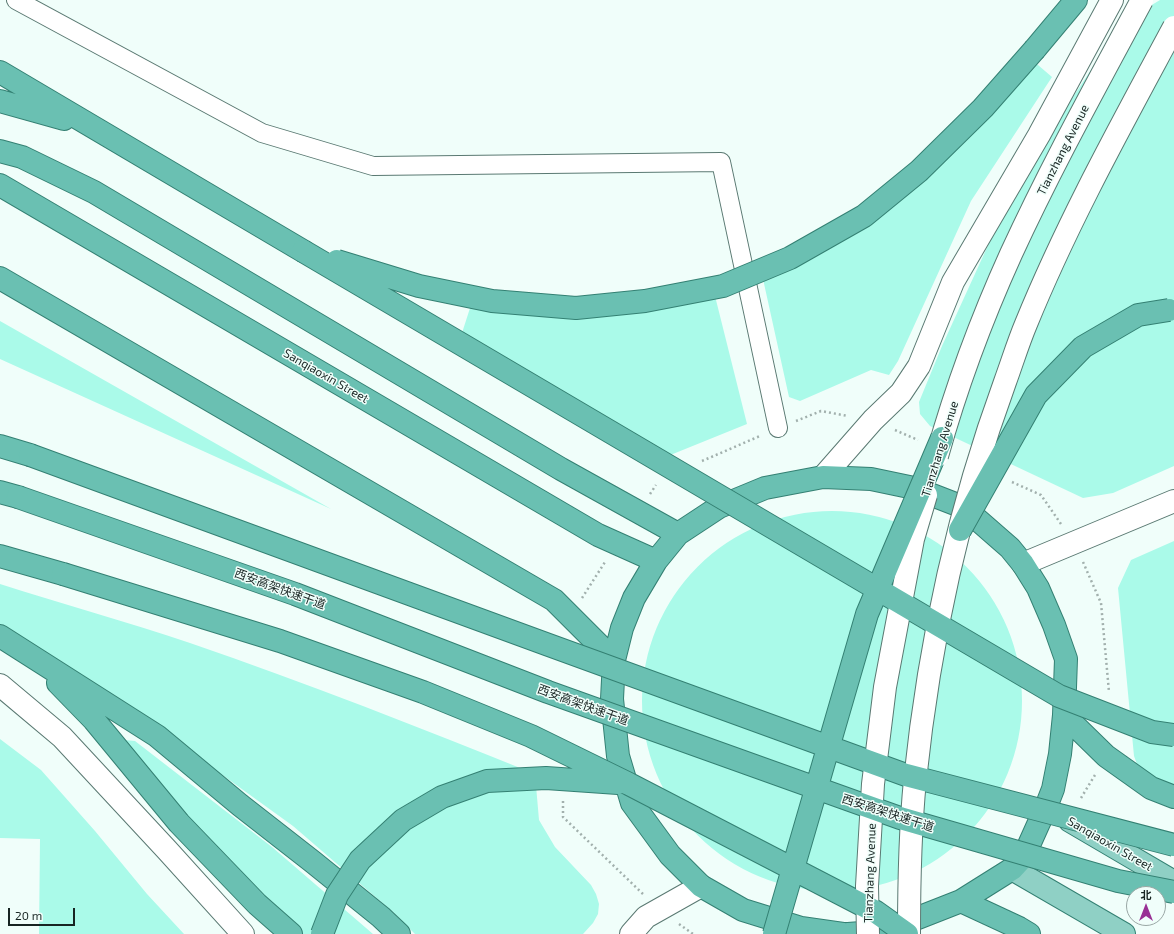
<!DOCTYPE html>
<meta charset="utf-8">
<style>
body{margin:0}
#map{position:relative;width:1174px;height:934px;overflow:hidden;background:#f0fefa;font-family:"Exo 2","Noto Sans SC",sans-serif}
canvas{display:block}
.north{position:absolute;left:1126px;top:886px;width:40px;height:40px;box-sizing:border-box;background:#f0fefa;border:1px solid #99a7a4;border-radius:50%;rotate:0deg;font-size:11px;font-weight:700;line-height:16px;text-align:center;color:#172422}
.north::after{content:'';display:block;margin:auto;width:14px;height:18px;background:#983094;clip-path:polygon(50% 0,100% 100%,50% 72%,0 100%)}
.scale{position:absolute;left:8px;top:908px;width:67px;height:18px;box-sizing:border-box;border:2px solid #172422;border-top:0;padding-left:5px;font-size:12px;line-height:14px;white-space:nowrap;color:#172422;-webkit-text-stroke:3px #f0fefa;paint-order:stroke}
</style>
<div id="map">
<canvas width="1174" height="934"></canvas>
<div class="north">北</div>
<div class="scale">20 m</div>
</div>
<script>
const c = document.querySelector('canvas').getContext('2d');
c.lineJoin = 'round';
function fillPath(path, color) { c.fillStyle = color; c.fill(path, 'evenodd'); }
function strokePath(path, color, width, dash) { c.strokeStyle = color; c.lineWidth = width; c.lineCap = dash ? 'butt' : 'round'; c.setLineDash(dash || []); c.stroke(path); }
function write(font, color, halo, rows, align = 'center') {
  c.font = font + ' "Exo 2","Noto Sans SC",sans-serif'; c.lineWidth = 3; c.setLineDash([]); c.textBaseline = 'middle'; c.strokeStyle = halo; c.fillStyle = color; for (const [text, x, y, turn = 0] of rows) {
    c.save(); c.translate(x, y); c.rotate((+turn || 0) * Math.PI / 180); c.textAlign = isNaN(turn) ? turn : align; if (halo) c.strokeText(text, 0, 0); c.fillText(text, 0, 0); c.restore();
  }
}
fillPath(new Path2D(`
 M 1160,0 L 1174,0 L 1174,466 L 1113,493 L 1083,498 L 930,426 L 920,414 L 919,402 L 942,346 L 1006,206 L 1069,103 L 1122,23 Z
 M 1031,59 L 1052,77 L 971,201 L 898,361 L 889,375 L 871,370 L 800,401 L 789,397 L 763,279 L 804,260 Z
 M 715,296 L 747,424 L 663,458 L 461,336 L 471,305 Z
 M 0,321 L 331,509 L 0,359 Z
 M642 701a190 190 0 1 1 380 0a190 190 0 1 1-380 0Z
 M 1174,541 L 1174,788 L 1159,782 L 1138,767 L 1134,756 L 1118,588 L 1131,560 Z
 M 0,584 C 63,604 128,622 190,643 C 307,683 421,728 535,774 L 539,820 L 555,847 L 591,885 L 596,894 L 599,904 L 598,914 L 593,923 L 583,934 L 415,934 L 394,913 L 293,826 L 167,735 L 0,629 Z
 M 0,739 L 41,770 L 95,831 L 147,894 L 184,934 L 39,934 L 40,839 L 0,838 Z
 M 125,740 L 135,741 L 272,847 L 373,934 L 301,934 L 195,826 L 125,747 Z`), '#aafae9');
const minor = new Path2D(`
 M 16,0 L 262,133 L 373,166 L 721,162 L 778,428`);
const tertiary = new Path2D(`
 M 823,477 L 873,420 L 901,393 L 919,366 L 953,282 L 1039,135 L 1112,0
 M 1023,564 L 1174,501
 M 0,685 L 62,737 L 167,850 L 243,934
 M 631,934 L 646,917 L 701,886`);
const primary = new Path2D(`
 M 1070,821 L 1174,882
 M 1012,869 L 1124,934`);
const trunk = new Path2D(`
 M 1035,49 L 1076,0
 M 0,72 L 303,251
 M 0,101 L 64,119
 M 0,151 L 22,157 L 94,192 L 561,469 L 678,534
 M 0,185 L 598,535 L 656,561
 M 0,278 L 554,600 L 614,660
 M 0,446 L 30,455
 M 0,492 L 18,497
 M 0,556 L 63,574
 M 0,636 L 157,736 L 240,805 L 313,862 L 381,917 L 399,934
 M 58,683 L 94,720 L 179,823 L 257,904 L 291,934
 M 1064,715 L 1106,756 L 1151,788 L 1174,797
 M 961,901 L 1019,928 L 1029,934
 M 843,934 L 801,928 L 743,910 L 701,886 L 670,855 L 632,803 L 618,756 L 612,699 L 614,660 L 622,628 L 634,598 L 656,561 L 678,534 L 719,507 L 765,488 L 823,477 L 871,479 L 914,488 L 963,507 L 1010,548 L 1023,564 L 1038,588 L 1054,625 L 1066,659 L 1064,715 L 1060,754 L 1053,789 L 1046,807 L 1024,856 L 1012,869 L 961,901 L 910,921 L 875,932 L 848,934`);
strokePath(minor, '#5a7972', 20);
strokePath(tertiary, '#5a7972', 24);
strokePath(primary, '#348073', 24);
strokePath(trunk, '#348073', 24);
strokePath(new Path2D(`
 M 796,421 L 821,411 L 848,416
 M 895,430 L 918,440
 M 702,461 L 760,436
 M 1012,482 L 1041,495 L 1061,524
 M 650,494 L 656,485
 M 1083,562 L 1101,603 L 1109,692
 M 582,598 L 605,562
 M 1081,798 L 1095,775
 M 563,801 L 563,817 L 643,894
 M 679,924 L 693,934`), '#a2b0ad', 2.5, [2, 3]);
strokePath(minor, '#fff', 18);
strokePath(tertiary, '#fff', 22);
strokePath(primary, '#8fd0c5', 22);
strokePath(trunk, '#6ac0b2', 22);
const secondaryBridge = new Path2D(`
 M 937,456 C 956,388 982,318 1011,254 C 1051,167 1097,84 1142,0
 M 868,934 L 867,886 L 873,784 L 885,687 L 913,539 L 926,495
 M 909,934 C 909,883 910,831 915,780 C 929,645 958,510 1005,382 C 1012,363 1018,343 1026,324 C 1068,221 1122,124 1174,27`);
const trunkBridge = new Path2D(`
 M 303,251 L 1059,696 L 1152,732 L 1174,735
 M 337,261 L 419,286 L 492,301 L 576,308 L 645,301 L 723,286 L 790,258 L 864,216 L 919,171 L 983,108 L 1035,49
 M 30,455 L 546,644 L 906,775 L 1174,845
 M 18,497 L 295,594 L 548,692 L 900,818 L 1118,881 L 1174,892
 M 960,530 L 1036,395 L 1083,347 L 1138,315 L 1169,310
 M 63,574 L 280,641 L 423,692 L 531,736 L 629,784 L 876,912 L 907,934
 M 322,934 L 337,895 L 360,860 L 403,820 L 442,797 L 487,781 L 546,778 L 618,783
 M 774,934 L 867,614 L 942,438`);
strokePath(secondaryBridge, '#5a7972', 24, []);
strokePath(trunkBridge, '#348073', 24, []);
strokePath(secondaryBridge, '#fff', 22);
strokePath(trunkBridge, '#6ac0b2', 22);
write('12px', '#172422', '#f0fefa', [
 ["Tianzhang Avenue",1063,150,-63],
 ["Sanqiaoxin Street",326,376,30],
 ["Tianzhang Avenue",940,449,-73],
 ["西安高架快速干道",280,589,20],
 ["西安高架快速干道",583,705,20],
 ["西安高架快速干道",888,813,18],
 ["Sanqiaoxin Street",1110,844,30],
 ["Tianzhang Avenue",870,873,-88]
]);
</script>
